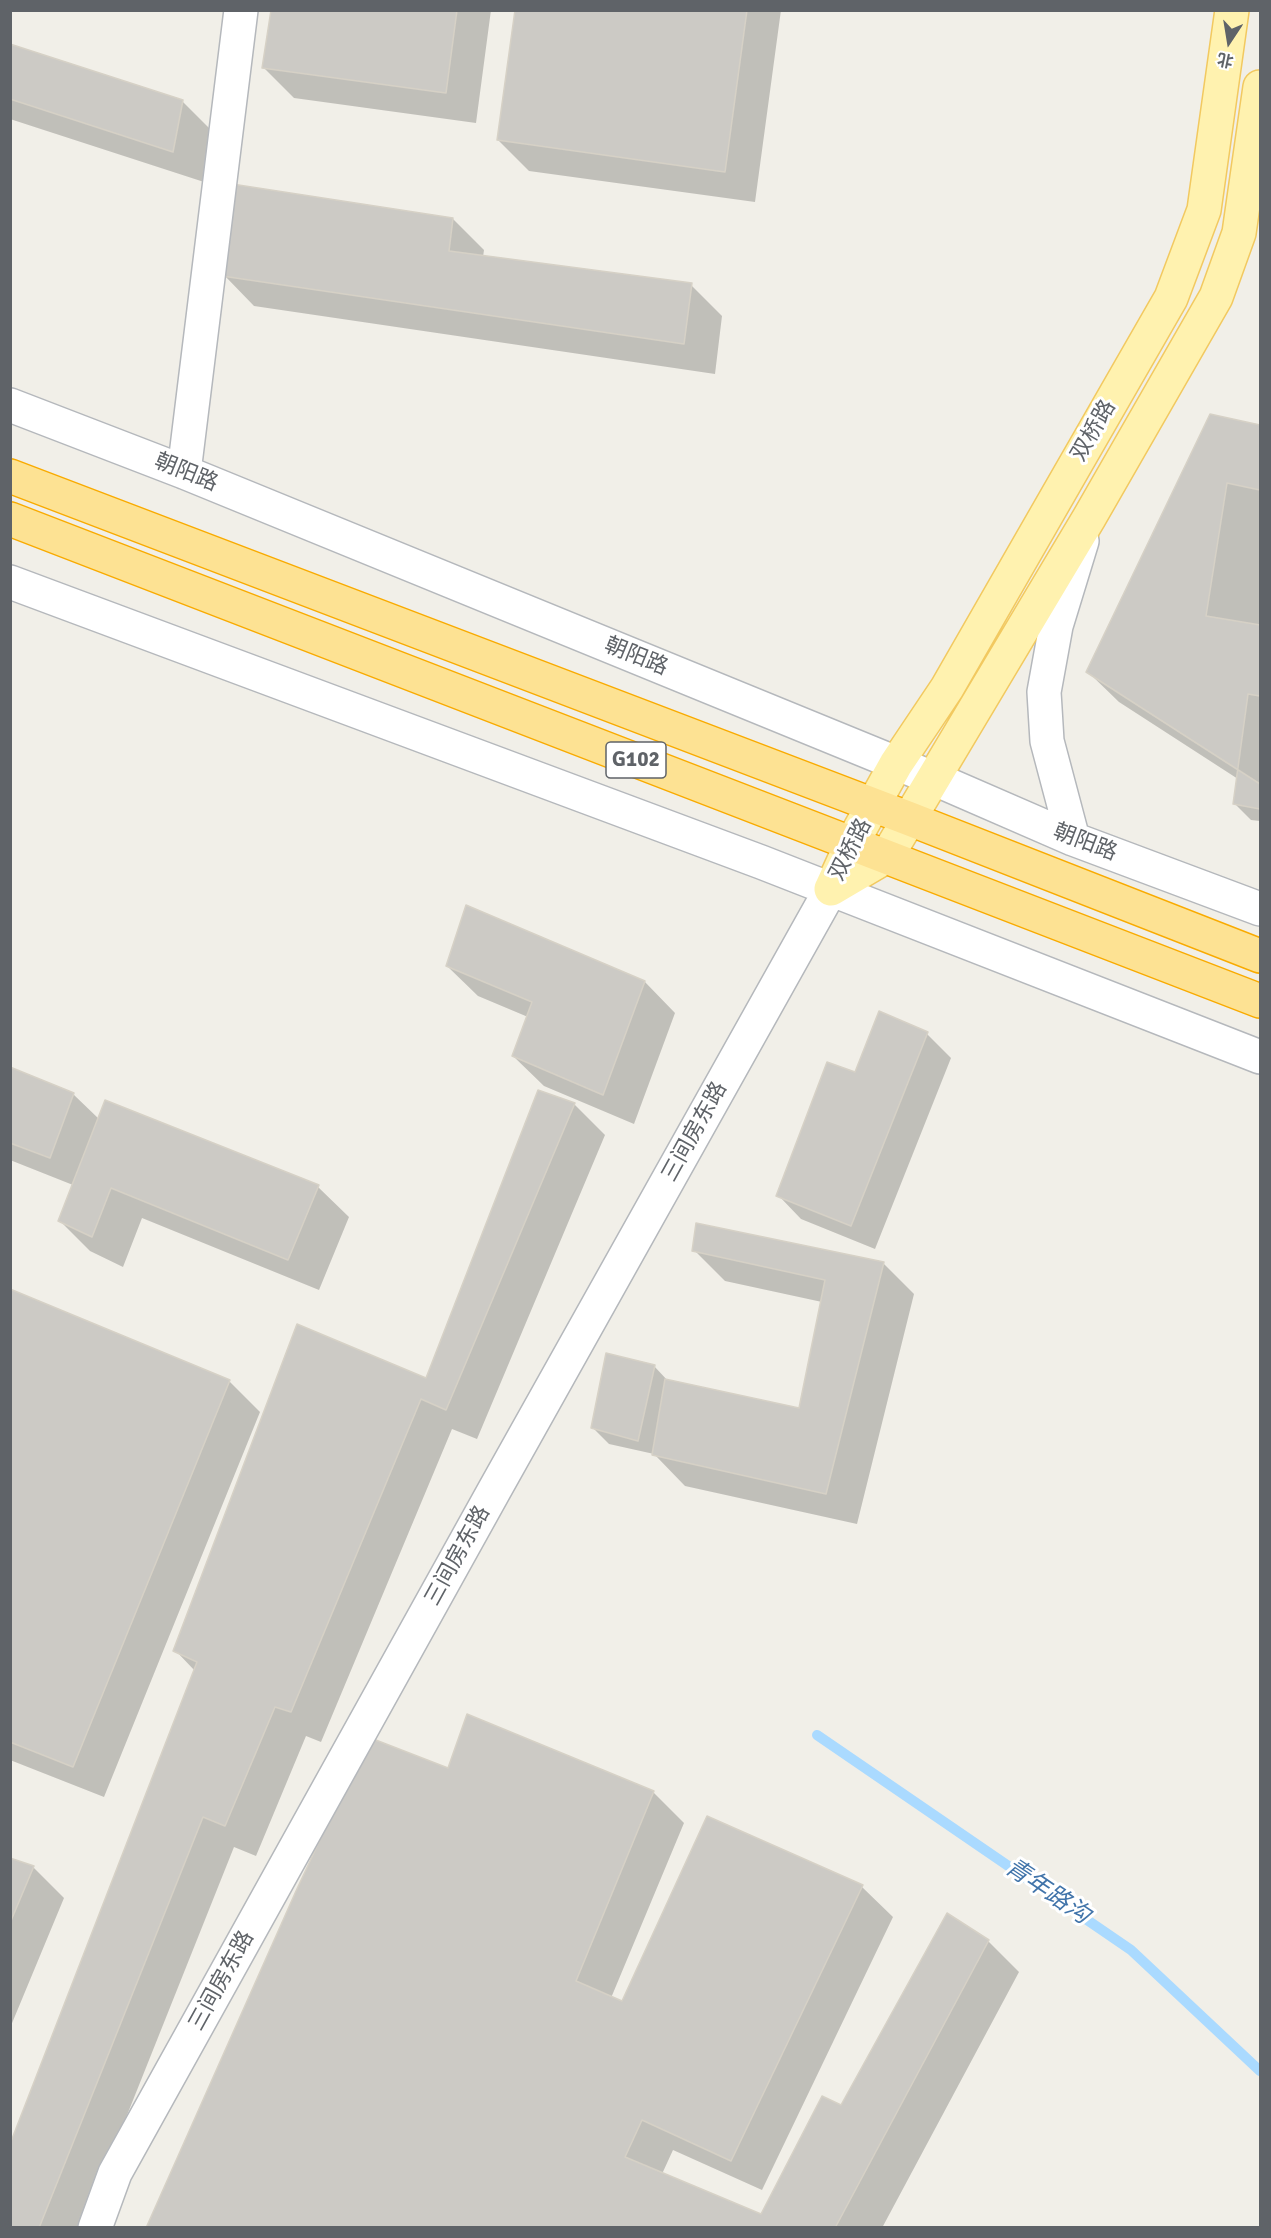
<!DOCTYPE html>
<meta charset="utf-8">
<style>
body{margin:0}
#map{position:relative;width:1271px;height:2238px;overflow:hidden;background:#f1efe8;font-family:Signika,"Noto Sans SC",sans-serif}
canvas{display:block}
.frame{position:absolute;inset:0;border:12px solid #5f6368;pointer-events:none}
.north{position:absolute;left:1199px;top:12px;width:60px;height:60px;-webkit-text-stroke:4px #fff;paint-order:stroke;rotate:192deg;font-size:16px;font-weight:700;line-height:24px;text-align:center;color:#5f6368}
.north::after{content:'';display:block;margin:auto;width:21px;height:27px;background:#5f6368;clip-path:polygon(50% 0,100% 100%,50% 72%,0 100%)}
</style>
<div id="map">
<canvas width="1271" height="2238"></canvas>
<div class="frame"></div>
<div class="north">北</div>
</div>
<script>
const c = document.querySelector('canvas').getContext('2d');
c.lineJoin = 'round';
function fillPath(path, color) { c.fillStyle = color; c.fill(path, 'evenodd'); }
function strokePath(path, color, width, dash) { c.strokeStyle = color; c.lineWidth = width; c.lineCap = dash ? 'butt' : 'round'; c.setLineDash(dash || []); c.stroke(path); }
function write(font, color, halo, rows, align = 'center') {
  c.font = font + ' Signika,"Noto Sans SC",sans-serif'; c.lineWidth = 6; c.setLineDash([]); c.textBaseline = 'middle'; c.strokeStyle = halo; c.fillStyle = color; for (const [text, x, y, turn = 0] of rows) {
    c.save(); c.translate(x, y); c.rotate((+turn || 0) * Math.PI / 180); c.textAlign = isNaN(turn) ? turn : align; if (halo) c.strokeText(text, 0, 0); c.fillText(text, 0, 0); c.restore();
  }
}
fillPath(new Path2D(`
 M 272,10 L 491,10 L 476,123 L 294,98 L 264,68 Z
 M 516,10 L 781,10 L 755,202 L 529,171 L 498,140 Z
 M 10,45 L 182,101 L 213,132 L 204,182 L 10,119 Z
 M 453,219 L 484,250 L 483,257 L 691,285 L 722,316 L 715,374 L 254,306 L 224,275 Z
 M 1211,415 L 1260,427 L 1260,821 L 1251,820 L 1235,804 L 1238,779 L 1119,702 L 1088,672 Z
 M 447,966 L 645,982 L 675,1013 L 634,1124 L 544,1086 L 513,1056 L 528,1017 L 478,996 Z
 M 879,1013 L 927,1034 L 951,1058 L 875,1249 L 801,1219 L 778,1195 L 856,1074 Z
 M 10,1069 L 73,1094 L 99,1119 L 318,1187 L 349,1217 L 319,1290 L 142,1218 L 123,1267 L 90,1251 L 59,1220 L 73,1185 L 10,1160 Z
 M 574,1104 L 605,1135 L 477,1439 L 452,1429 L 321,1742 L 306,1736 L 256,1856 L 234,1847 L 82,2228 L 10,2228 L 195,1671 L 175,1650 L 427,1380 Z
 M 694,1250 L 883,1263 L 914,1294 L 857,1524 L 685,1486 L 654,1454 L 609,1444 L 593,1428 L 654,1366 L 669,1382 L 800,1410 L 822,1302 L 725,1281 Z
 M 10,1291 L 229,1381 L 260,1412 L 104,1797 L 10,1760 Z
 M 449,1770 L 653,1792 L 684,1823 L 611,1998 L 623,2003 L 707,1818 L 862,1887 L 893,1917 L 762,2190 L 673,2150 L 662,2174 L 761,2216 L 988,1941 L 1019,1972 L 882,2228 L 147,2228 Z
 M 10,1860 L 33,1867 L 64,1898 L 10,2028 Z`), '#0003');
strokePath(new Path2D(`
 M 817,1735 L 1131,1950 L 1260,2071`), '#aadaff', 10);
const building = new Path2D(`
 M 271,10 L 457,10 L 446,93 L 262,68 Z
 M 515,10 L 747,10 L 725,172 L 497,140 Z
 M 10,44 L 183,100 L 173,152 L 10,99 Z
 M 232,184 L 453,218 L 449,251 L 692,283 L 684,344 L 222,276 Z
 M 1210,414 L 1260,425 L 1260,784 L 1086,672 Z
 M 1227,483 L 1260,490 L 1260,625 L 1206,616 Z
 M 1248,694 L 1260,696 L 1260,809 L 1233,804 Z
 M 466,905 L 645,981 L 603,1095 L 512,1056 L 532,1002 L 446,966 Z
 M 879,1011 L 928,1032 L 851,1226 L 776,1196 L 827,1062 L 855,1072 Z
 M 10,1067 L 74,1093 L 50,1158 L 10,1143 Z
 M 538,1090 L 575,1103 L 446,1410 L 421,1399 L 291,1712 L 275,1707 L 225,1826 L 203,1817 L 39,2228 L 10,2228 L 10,2144 L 197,1662 L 173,1651 L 297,1324 L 426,1378 Z
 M 105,1100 L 319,1185 L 288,1260 L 111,1188 L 92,1237 L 58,1221 Z
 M 696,1223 L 884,1262 L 826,1494 L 652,1455 L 665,1379 L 799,1408 L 825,1280 L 692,1251 Z
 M 10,1289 L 230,1380 L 73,1767 L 10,1742 Z
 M 606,1353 L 655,1365 L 638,1441 L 591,1428 Z
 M 467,1714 L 654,1791 L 576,1981 L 622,2001 L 707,1816 L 863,1885 L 731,2161 L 642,2120 L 625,2157 L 761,2214 L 822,2096 L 841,2105 L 947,1913 L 989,1940 L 835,2228 L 146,2228 L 296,1891 L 368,1737 L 448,1768 Z
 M 10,1858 L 34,1866 L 10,1923 Z`);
fillPath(building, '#cccac5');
strokePath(building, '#d6d1c6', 1.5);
const minor = new Path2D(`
 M 10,405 L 184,472 L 935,779 L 1073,839 L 1260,909
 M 184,472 L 241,10
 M 10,582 L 761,862 L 1260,1057
 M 1073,839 L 1047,741 L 1044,692 L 1056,626 L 1082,541
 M 95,2228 L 115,2173 L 495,1489 L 831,889`);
const major = new Path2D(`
 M 831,889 L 852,843 L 896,764 L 947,688 L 1171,298 L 1204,210 L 1232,10
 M 831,889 L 887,856 L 1089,518 L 1216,297 L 1239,233 L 1260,87`);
const highway = new Path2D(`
 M 10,476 L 910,819 L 1260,956
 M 10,519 L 1260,1001`);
strokePath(minor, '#b5b8bc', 36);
strokePath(major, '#f2c960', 36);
strokePath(highway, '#f9ab00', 36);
strokePath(minor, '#fff', 33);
strokePath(major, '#fff2af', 33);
strokePath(highway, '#fde293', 33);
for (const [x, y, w] of [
 [636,760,60]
]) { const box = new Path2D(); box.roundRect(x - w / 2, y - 18, w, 36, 4.5); c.fillStyle = '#fff'; c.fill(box); strokePath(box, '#5f6368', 1.5); }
write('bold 21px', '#5f6368', null, [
 ["G102",636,760]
]);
write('22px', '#5f6368', '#fff', [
 ["双桥路",1094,431,-60],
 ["朝阳路",186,473,22],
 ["朝阳路",636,657,22],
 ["朝阳路",1085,843,21],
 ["双桥路",851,850,-63],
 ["三间房东路",695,1132,-61],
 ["三间房东路",458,1556,-61],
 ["三间房东路",222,1981,-61]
]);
write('italic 24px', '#4174aa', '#fff', [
 ["青年路沟",1047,1892,34]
]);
</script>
